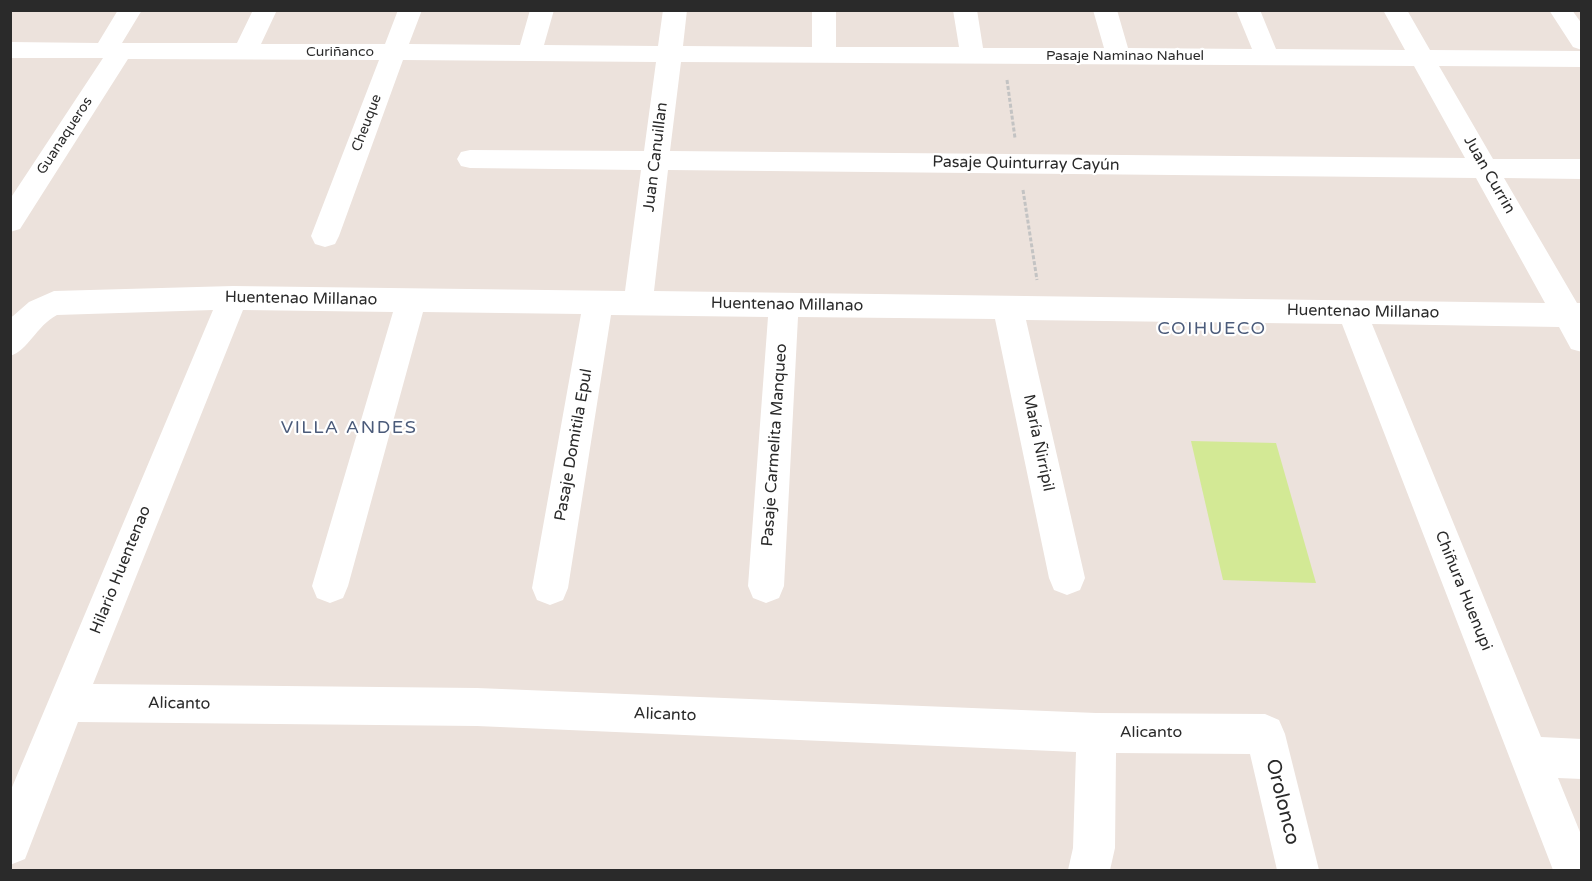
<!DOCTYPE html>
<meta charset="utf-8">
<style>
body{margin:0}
#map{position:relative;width:1592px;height:881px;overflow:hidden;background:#ece2dc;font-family:"Varela Round",sans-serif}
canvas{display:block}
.frame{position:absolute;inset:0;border:12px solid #2a2a2a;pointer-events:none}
</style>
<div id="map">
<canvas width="1592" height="881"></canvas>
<div class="frame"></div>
</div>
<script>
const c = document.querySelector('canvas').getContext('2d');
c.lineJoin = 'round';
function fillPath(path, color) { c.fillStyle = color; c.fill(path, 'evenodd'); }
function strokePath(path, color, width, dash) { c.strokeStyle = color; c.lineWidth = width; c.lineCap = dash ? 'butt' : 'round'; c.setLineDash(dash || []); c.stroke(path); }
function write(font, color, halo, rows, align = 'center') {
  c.font = font + ' "Varela Round",sans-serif'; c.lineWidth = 4.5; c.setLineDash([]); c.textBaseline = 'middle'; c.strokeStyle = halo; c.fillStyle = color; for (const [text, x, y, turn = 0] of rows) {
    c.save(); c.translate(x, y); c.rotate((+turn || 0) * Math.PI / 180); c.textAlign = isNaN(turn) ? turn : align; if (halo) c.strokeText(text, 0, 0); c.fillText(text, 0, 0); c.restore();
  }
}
fillPath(new Path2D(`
 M 1191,441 L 1276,443 L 1316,583 L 1223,580 Z`), '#d3e995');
strokePath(new Path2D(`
 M 1007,80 L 1015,138
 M 1023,190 L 1037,280`), '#c3c3c3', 3, [4, 2]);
fillPath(new Path2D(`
 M 118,10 L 142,10 L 122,43 L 237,43 L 253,10 L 277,10 L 261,44 L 385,44 L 398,10 L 422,10 L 409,44 L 520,45 L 530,10 L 554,10 L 544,45 L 658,46 L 663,10 L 687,10 L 683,46 L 812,47 L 812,10 L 836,10 L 836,47 L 959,47 L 953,10 L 977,10 L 983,48 L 1104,48 L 1093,10 L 1117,10 L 1128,48 L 1252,49 L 1236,10 L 1260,10 L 1276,49 L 1405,50 L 1383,10 L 1407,10 L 1430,50 L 1582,51 L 1582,67 L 1439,66 L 1493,159 L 1582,159 L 1582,179 L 1504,178 L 1577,303 L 1582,303 L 1582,352 L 1571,349 L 1559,327 L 1372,324 L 1541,737 L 1582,739 L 1582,779 L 1558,778 L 1582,837 L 1582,870 L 1553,870 L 1342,324 L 1026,320 L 1085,578 L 1080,590 L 1067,595 L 1054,590 L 1049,578 L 995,319 L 798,317 L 784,586 L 779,598 L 766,603 L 753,598 L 748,586 L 768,317 L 611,315 L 568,588 L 563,600 L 550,605 L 537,600 L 532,588 L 581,314 L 423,312 L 348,586 L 343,598 L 330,603 L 317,598 L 312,586 L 393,312 L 243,310 L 93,684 L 477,688 L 1096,713 L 1265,714 L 1279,720 L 1285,734 L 1319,870 L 1277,870 L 1250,754 L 1116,753 L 1115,848 L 1110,870 L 1068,870 L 1073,848 L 1076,752 L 477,726 L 78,722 L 25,859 L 10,865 L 10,792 L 213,310 L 57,315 C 36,326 28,351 10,356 L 10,318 L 13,316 L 29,302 L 54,291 L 233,286 L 625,291 L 641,170 L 470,168 L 461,166 L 457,159 L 461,152 L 470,150 L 644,151 L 656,62 L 403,60 L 339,236 L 335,244 L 325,247 L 315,244 L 311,236 L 379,60 L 128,59 L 20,229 L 10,232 L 10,199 L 103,58 L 10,58 L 10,42 L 98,43 ZM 681,62 L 1414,66 L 1465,158 L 670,151 ZM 668,170 L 1476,178 L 1545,303 L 654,291 Z
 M 1549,10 L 1572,10 L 1582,24 L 1582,50 L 1573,47 Z`), '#fff');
write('14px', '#2a2a2a', '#fff', [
 ["Curiñanco",340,52],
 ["Pasaje Naminao Nahuel",1125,56],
 ["Cheuque",367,123,-69],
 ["Guanaqueros",65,136,-57]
]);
write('16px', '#2a2a2a', '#fff', [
 ["Juan Canuillan",656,157,-83],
 ["Pasaje Quinturray Cayún",1026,164,1],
 ["Juan Currin",1489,175,60],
 ["Huentenao Millanao",301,299,1],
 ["Huentenao Millanao",787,305,1],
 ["Huentenao Millanao",1363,312,1],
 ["María Ñirripil",1038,443,78],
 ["Pasaje Domitila Epul",574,445,-80],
 ["Pasaje Carmelita Manqueo",775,445,-86],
 ["Hilario Huentenao",121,570,-68],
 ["Chiñura Huenupi",1463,591,68],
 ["Alicanto",179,704,1],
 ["Alicanto",665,715,2],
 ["Alicanto",1151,733]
]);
c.letterSpacing = '1.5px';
write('18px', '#4b5b7a', '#fff', [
 ["COIHUECO",1212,329],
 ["VILLA ANDES",349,428]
]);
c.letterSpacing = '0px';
write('20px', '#2a2a2a', '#fff', [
 ["Orolonco",1282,802,76]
]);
</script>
